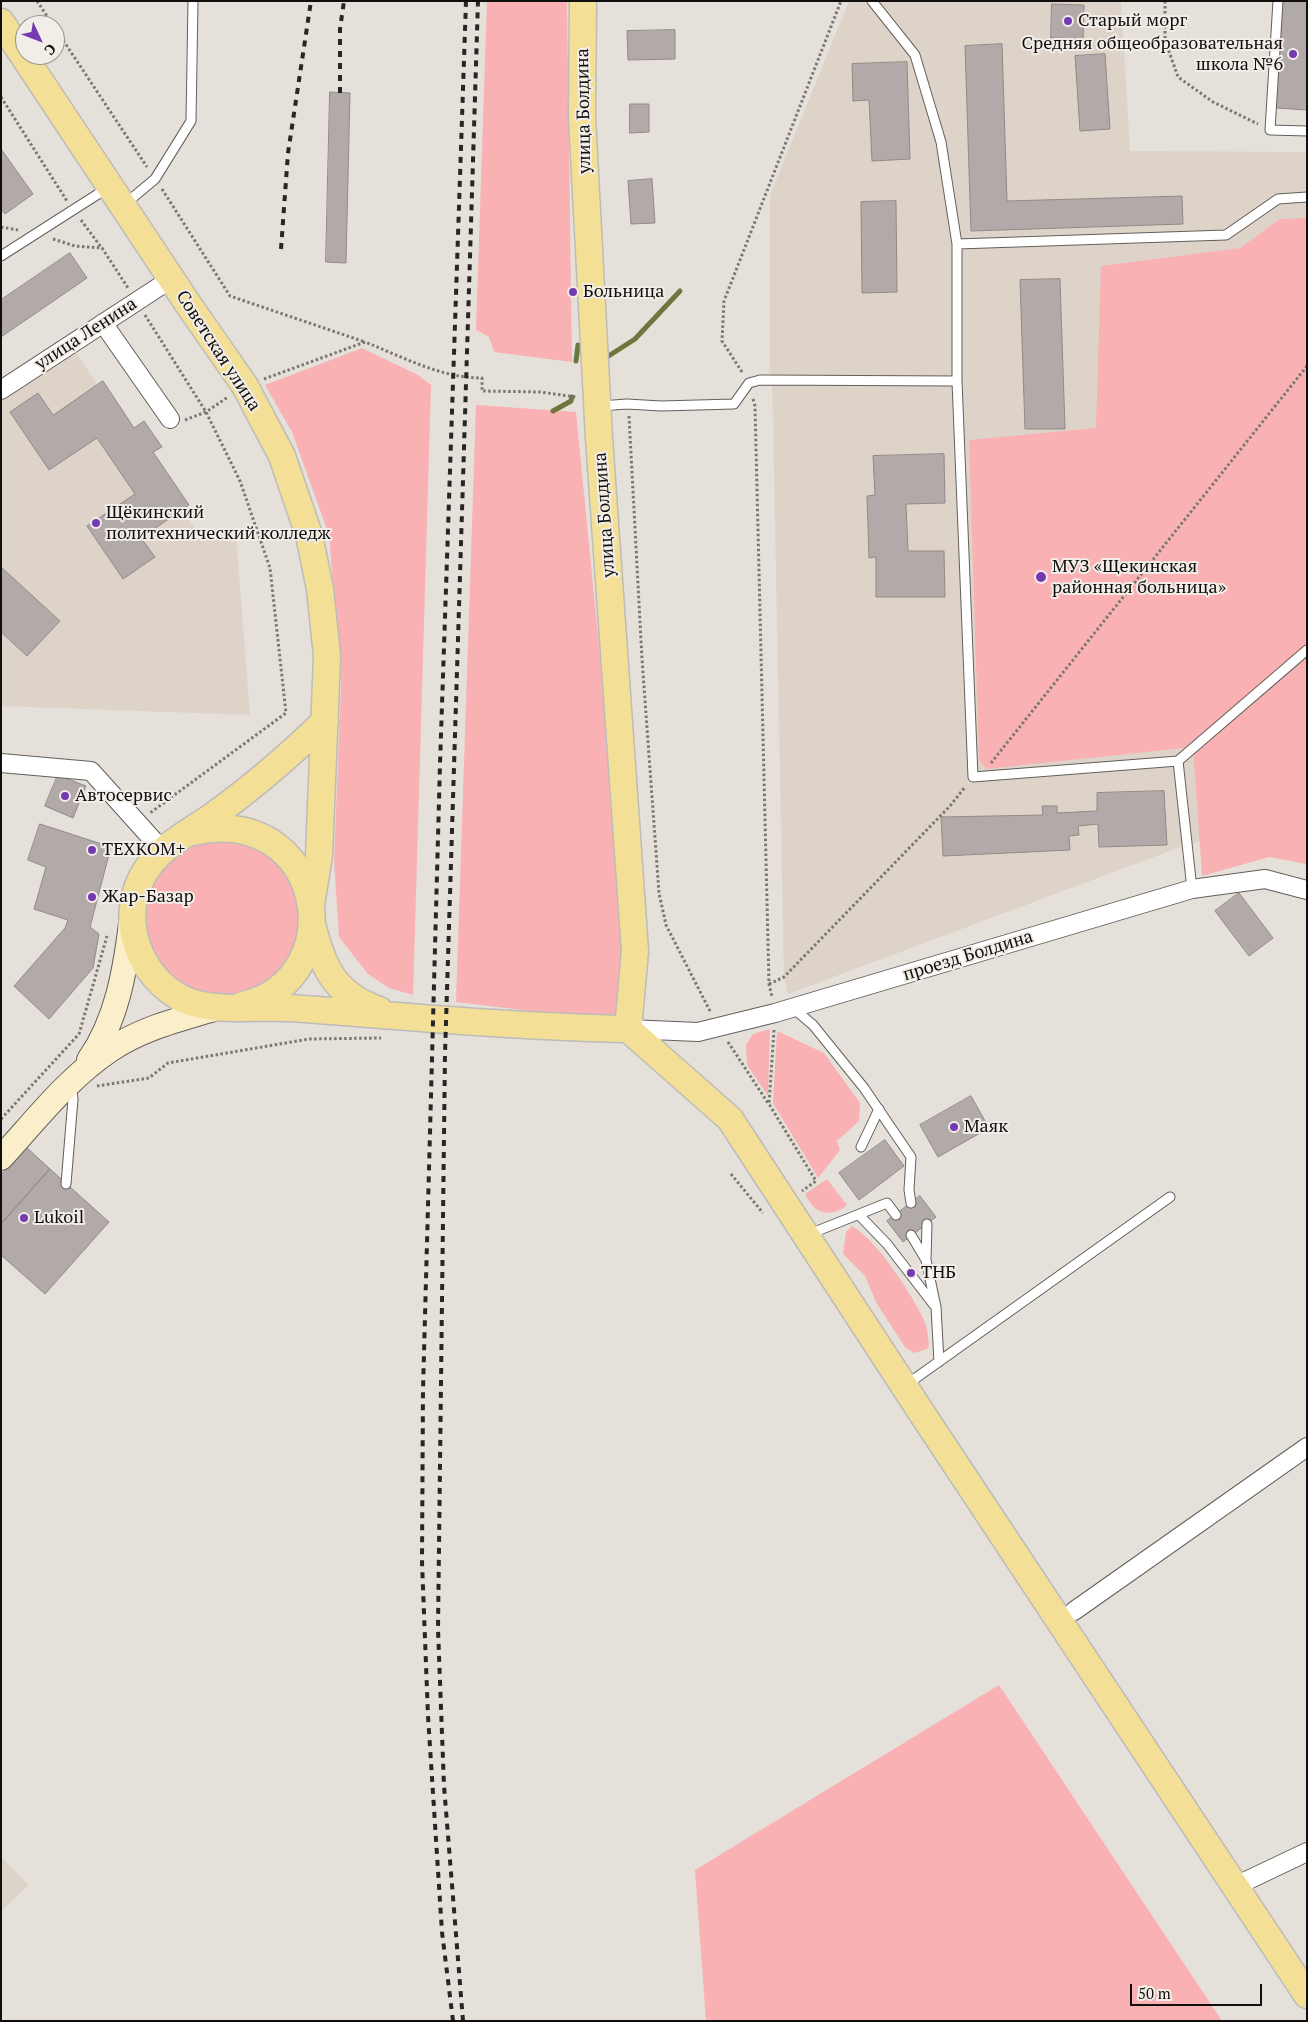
<!DOCTYPE html>
<meta charset="utf-8">
<style>
body{margin:0}
#map{position:relative;width:1308px;height:2022px;overflow:hidden;background:#e5e0da;font-family:"PT Serif",serif}
canvas{display:block}
.frame{position:absolute;inset:0;border:2px solid #100f0d;pointer-events:none}
.north{position:absolute;left:15px;top:15px;width:50px;height:50px;box-sizing:border-box;background:#f3ede8;border:1px solid #989490;border-radius:50%;rotate:133deg;font-size:14px;font-weight:700;line-height:20px;text-align:center;color:#100f0d}
.north::after{content:'';display:block;margin:auto;width:18px;height:22px;background:#743bb1;clip-path:polygon(50% 0,100% 100%,50% 72%,0 100%)}
.scale{position:absolute;left:1130px;top:1984px;width:132px;height:22px;box-sizing:border-box;border:2px solid #100f0d;border-top:0;padding-left:6px;font-size:15px;line-height:18px;white-space:nowrap;color:#100f0d;-webkit-text-stroke:4px #f3ede8;paint-order:stroke}
</style>
<div id="map">
<canvas width="1308" height="2022"></canvas>
<div class="frame"></div>
<div class="north">С</div>
<div class="scale">50 m</div>
</div>
<script>
const c = document.querySelector('canvas').getContext('2d');
c.lineJoin = 'round';
function fillPath(path, color) { c.fillStyle = color; c.fill(path, 'evenodd'); }
function strokePath(path, color, width, dash) { c.strokeStyle = color; c.lineWidth = width; c.lineCap = dash ? 'butt' : 'round'; c.setLineDash(dash || []); c.stroke(path); }
function write(font, color, halo, rows, align = 'center') {
  c.font = font + ' "PT Serif",serif'; c.lineWidth = 4; c.setLineDash([]); c.textBaseline = 'middle'; c.strokeStyle = halo; c.fillStyle = color; for (const [text, x, y, turn = 0] of rows) {
    c.save(); c.translate(x, y); c.rotate((+turn || 0) * Math.PI / 180); c.textAlign = isNaN(turn) ? turn : align; if (halo) c.strokeText(text, 0, 0); c.fillText(text, 0, 0); c.restore();
  }
}
fillPath(new Path2D(`
 M 849,1 L 1121,1 L 1130,151 L 1307,152 L 1307,773 L 1278,818 L 1186,845 L 788,994 L 784,977 L 772,371 L 770,381 L 770,195 Z
 M 73,348 L 97,384 L 103,381 L 134,427 L 144,421 L 162,446 L 154,453 L 189,505 L 182,511 L 200,535 L 236,535 L 250,715 L 1,706 L 1,395 Z
 M 1,1857 L 29,1885 L 1,1911 Z`), '#ded3c8');
fillPath(new Path2D(`
 M 487,1 L 567,1 L 572,362 L 494,352 L 489,337 L 476,330 Z
 M 1307,218 L 1307,864 L 1269,857 L 1202,876 L 1193,747 L 986,769 L 979,759 L 969,440 L 1096,428 L 1101,266 L 1240,248 L 1280,219 Z
 M 362,348 L 418,375 L 431,385 L 413,995 L 389,988 L 368,974 L 339,937 L 334,861 L 341,685 L 329,535 L 292,432 L 265,385 Z
 M 476,405 L 576,412 L 629,951 L 621,1022 L 456,1002 Z
 M144 918a78 78 0 1 1 156 0a78 78 0 1 1-156 0Z
 M 770,1029 L 768,1096 L 747,1065 L 746,1045 L 753,1034 Z
 M 777,1031 L 824,1053 L 860,1103 L 859,1121 L 837,1141 L 840,1150 L 818,1178 L 773,1103 Z
 M 827,1179 L 847,1205 C 839,1213 824,1216 815,1208 C 811,1205 808,1199 805,1194 Z
 M 852,1226 C 877,1240 915,1298 926,1325 C 928,1331 928,1339 929,1345 L 927,1349 L 914,1353 L 905,1347 L 877,1304 L 865,1276 L 843,1254 L 846,1232 Z
 M 999,1685 L 1222,2021 L 706,2021 L 695,1870 Z`), '#f9b1b3');
strokePath(new Path2D(`
 M 607,357 L 635,339 L 680,291
 M 576,361 L 578,345
 M 553,411 L 571,401 L 572,397`), '#6d773d', 5);
const building = new Path2D(`
 M 1283,1 L 1307,1 L 1307,110 L 1276,108 Z
 M 1052,4 L 1084,5 L 1083,39 L 1051,38 Z
 M 675,30 L 675,59 L 628,60 L 627,31 Z
 M 1002,44 L 1007,201 L 1182,196 L 1183,224 L 971,231 L 965,46 Z
 M 1105,54 L 1110,129 L 1080,131 L 1075,56 Z
 M 907,62 L 910,159 L 872,161 L 869,100 L 853,101 L 852,64 Z
 M 330,92 L 350,93 L 346,263 L 326,262 Z
 M 630,104 L 649,104 L 649,132 L 630,133 Z
 M 1,149 L 33,194 L 5,214 L 1,209 Z
 M 652,179 L 655,223 L 631,224 L 628,181 Z
 M 896,201 L 897,292 L 862,293 L 861,202 Z
 M 70,253 L 87,278 L 1,337 L 1,300 Z
 M 1060,279 L 1065,429 L 1025,429 L 1020,280 Z
 M 103,381 L 134,428 L 144,421 L 162,447 L 153,452 L 189,505 L 141,538 L 155,557 L 123,579 L 87,526 L 135,494 L 97,438 L 49,470 L 10,412 L 38,393 L 53,415 Z
 M 944,454 L 945,503 L 906,504 L 908,551 L 944,551 L 945,597 L 876,597 L 876,557 L 869,558 L 867,496 L 875,495 L 873,456 Z
 M 1,567 L 60,621 L 27,656 L 1,632 Z
 M 58,775 L 86,786 L 73,818 L 45,806 Z
 M 1164,791 L 1167,845 L 1099,847 L 1098,824 L 1078,826 L 1079,835 L 1069,836 L 1070,850 L 943,856 L 941,817 L 1043,815 L 1042,806 L 1057,806 L 1057,813 L 1097,811 L 1097,793 Z
 M 40,824 L 111,847 L 90,927 L 99,934 L 93,968 L 49,1019 L 14,986 L 65,928 L 68,920 L 34,909 L 46,867 L 28,860 Z
 M 1239,893 L 1273,938 L 1249,956 L 1215,911 Z
 M 971,1096 L 989,1128 L 938,1157 L 920,1125 Z
 M 885,1140 L 904,1166 L 859,1200 L 839,1173 Z
 M 26,1147 L 50,1169 L 1,1224 L 1,1175 Z
 M 50,1169 L 109,1222 L 45,1294 L 1,1255 L 1,1224 Z
 M 920,1196 L 936,1217 L 903,1242 L 887,1221 Z`);
fillPath(building, '#b2aaa8');
strokePath(building, '#918a87', 1);
const lane = new Path2D(`
 M 872,1 L 915,55 L 941,142 L 957,244
 M 1278,1 L 1270,130 L 1307,131
 M 1307,197 L 1278,199 L 1226,235 L 957,244 L 957,381 L 973,777 L 1178,761 L 1307,650
 M 125,204 L 155,179 L 191,121 L 193,1
 M 1,256 L 109,187
 M 600,406 L 627,404 L 661,406 L 734,404 L 749,383 L 760,380 L 957,381
 M 1178,761 L 1192,889
 M 793,1008 L 813,1025 L 864,1088 L 911,1157 L 909,1190 L 911,1203
 M 861,1147 L 879,1109
 M 66,1184 L 73,1099 L 71,1086
 M 859,1215 L 887,1244 L 934,1305
 M 927,1224 L 926,1260 L 936,1307 L 939,1362
 M 807,1235 L 887,1203 L 896,1215
 M 911,1235 L 926,1260
 M 906,1385 L 1170,1197`);
const street = new Path2D(`
 M 103,323 L 170,419
 M 1,390 L 171,279
 M 1,763 L 91,771 L 162,850
 M 628,1029 L 698,1032 L 775,1013 L 1192,889 L 1265,879 L 1307,890
 M 1074,1611 L 1307,1447
 M 1244,1882 L 1307,1852`);
const secondary = new Path2D(`
 M 89,1060 C 117,1020 125,971 131,924
 M 1,1158 C 35,1121 68,1078 110,1050 C 142,1028 181,1019 217,1008`);
const primary = new Path2D(`
 M 583,1 L 582,117 L 599,438 L 635,951 L 628,1029
 M 1,22 L 190,307 L 245,386 L 282,456 L 309,535 L 320,589 L 327,656 L 319,856 L 311,905
 M 325,721 C 290,755 253,787 214,815 C 187,834 157,848 142,877 C 119,921 139,977 183,999 C 213,1013 257,1006 290,1008 C 402,1016 515,1027 628,1029 L 730,1119 L 923,1415 L 1307,1995
 M 193,832 C 324,802 355,978 243,1005
 M 312,924 C 323,968 334,994 379,1010`);
strokePath(lane, '#635f5a', 11);
strokePath(street, '#635f5a', 20);
strokePath(secondary, '#635f5a', 26);
strokePath(primary, '#bcbcbb', 29);
strokePath(new Path2D(`
 M 37,1 L 53,25
 M 1165,1 L 1165,40 L 1178,77 L 1213,102 L 1258,124
 M 55,28 L 147,167
 M 1,97 L 67,201
 M 162,189 L 230,296 L 365,342
 M 81,220 L 101,247
 M 1,227 L 18,230
 M 53,239 L 75,246 L 102,248 L 128,288
 M 145,315 L 206,412 L 240,481 L 270,568 L 286,713 L 150,813
 M 742,372 L 722,341 L 724,301 L 841,1
 M 264,379 L 365,342 C 403,357 441,378 482,378 L 482,391 L 540,392 L 576,397
 M 753,399 L 755,406 L 769,984 L 772,997
 M 629,416 L 642,659 L 659,893 L 666,925 L 711,1013
 M 185,420 L 206,412 L 228,397
 M 991,763 L 1307,366
 M 769,984 L 784,977 L 950,806 L 965,787
 M 774,1030 L 769,1104 L 816,1181 L 802,1191
 M 728,1042 L 768,1103
 M 97,1086 L 149,1078 L 168,1063 L 309,1039 L 381,1038
 M 1,1119 L 79,1034 L 107,936
 M 731,1174 L 763,1213`), '#7a7773', 3, [2.5, 2.5]);
strokePath(lane, '#fff', 9);
strokePath(street, '#fff', 18);
strokePath(secondary, '#faefca', 24);
strokePath(primary, '#f4df96', 26);
strokePath(new Path2D(`
 M 340,93 L 340,29 L 344,1
 M 281,249 L 288,153 L 311,1
 M 453,2021 L 442,1932 L 428,1716 L 422,1562 L 423,1390 L 440,764 L 466,1
 M 463,2021 L 444,1786 L 438,1629 L 445,1054 L 478,1`), '#282624', 4, [6, 6]);
for (const [x, y, r, color] of [
 [1068,21,5,"#743bb1"],
 [1293,54,5,"#743bb1"],
 [573,292,5,"#743bb1"],
 [96,523,5,"#743bb1"],
 [1041,577,6,"#743bb1"],
 [65,796,5,"#743bb1"],
 [92,850,5,"#743bb1"],
 [92,897,5,"#743bb1"],
 [954,1127,5,"#743bb1"],
 [24,1218,5,"#743bb1"],
 [911,1273,5,"#743bb1"]
]) { const dot = new Path2D(); dot.arc(x, y, r, 0, 2 * Math.PI); c.fillStyle = color; c.fill(dot); strokePath(dot, '#f3ede8', 2); }
write('18px', '#100f0d', '#f3ede8', [
 ["Старый морг",1078,21],
 ["Средняя общеобразовательная",1283,44,"right"],
 ["школа №6",1283,65,"right"],
 ["Больница",583,292],
 ["Щёкинский",106,513],
 ["политехнический колледж",106,534],
 ["МУЗ «Щекинская",1052,567],
 ["районная больница»",1052,588],
 ["Автосервис",75,796],
 ["ТЕХКОМ+",102,850],
 ["Жар-Базар",102,897],
 ["Маяк",964,1127],
 ["Lukoil",34,1218],
 ["ТНБ",921,1273]
], 'left');
write('18px', '#100f0d', '#f3ede8', [
 ["улица Болдина",584,111,-91],
 ["улица Ленина",86,334,-33],
 ["Советская улица",218,351,57],
 ["улица Болдина",605,515,-94],
 ["проезд Болдина",968,956,-17]
]);
</script>
